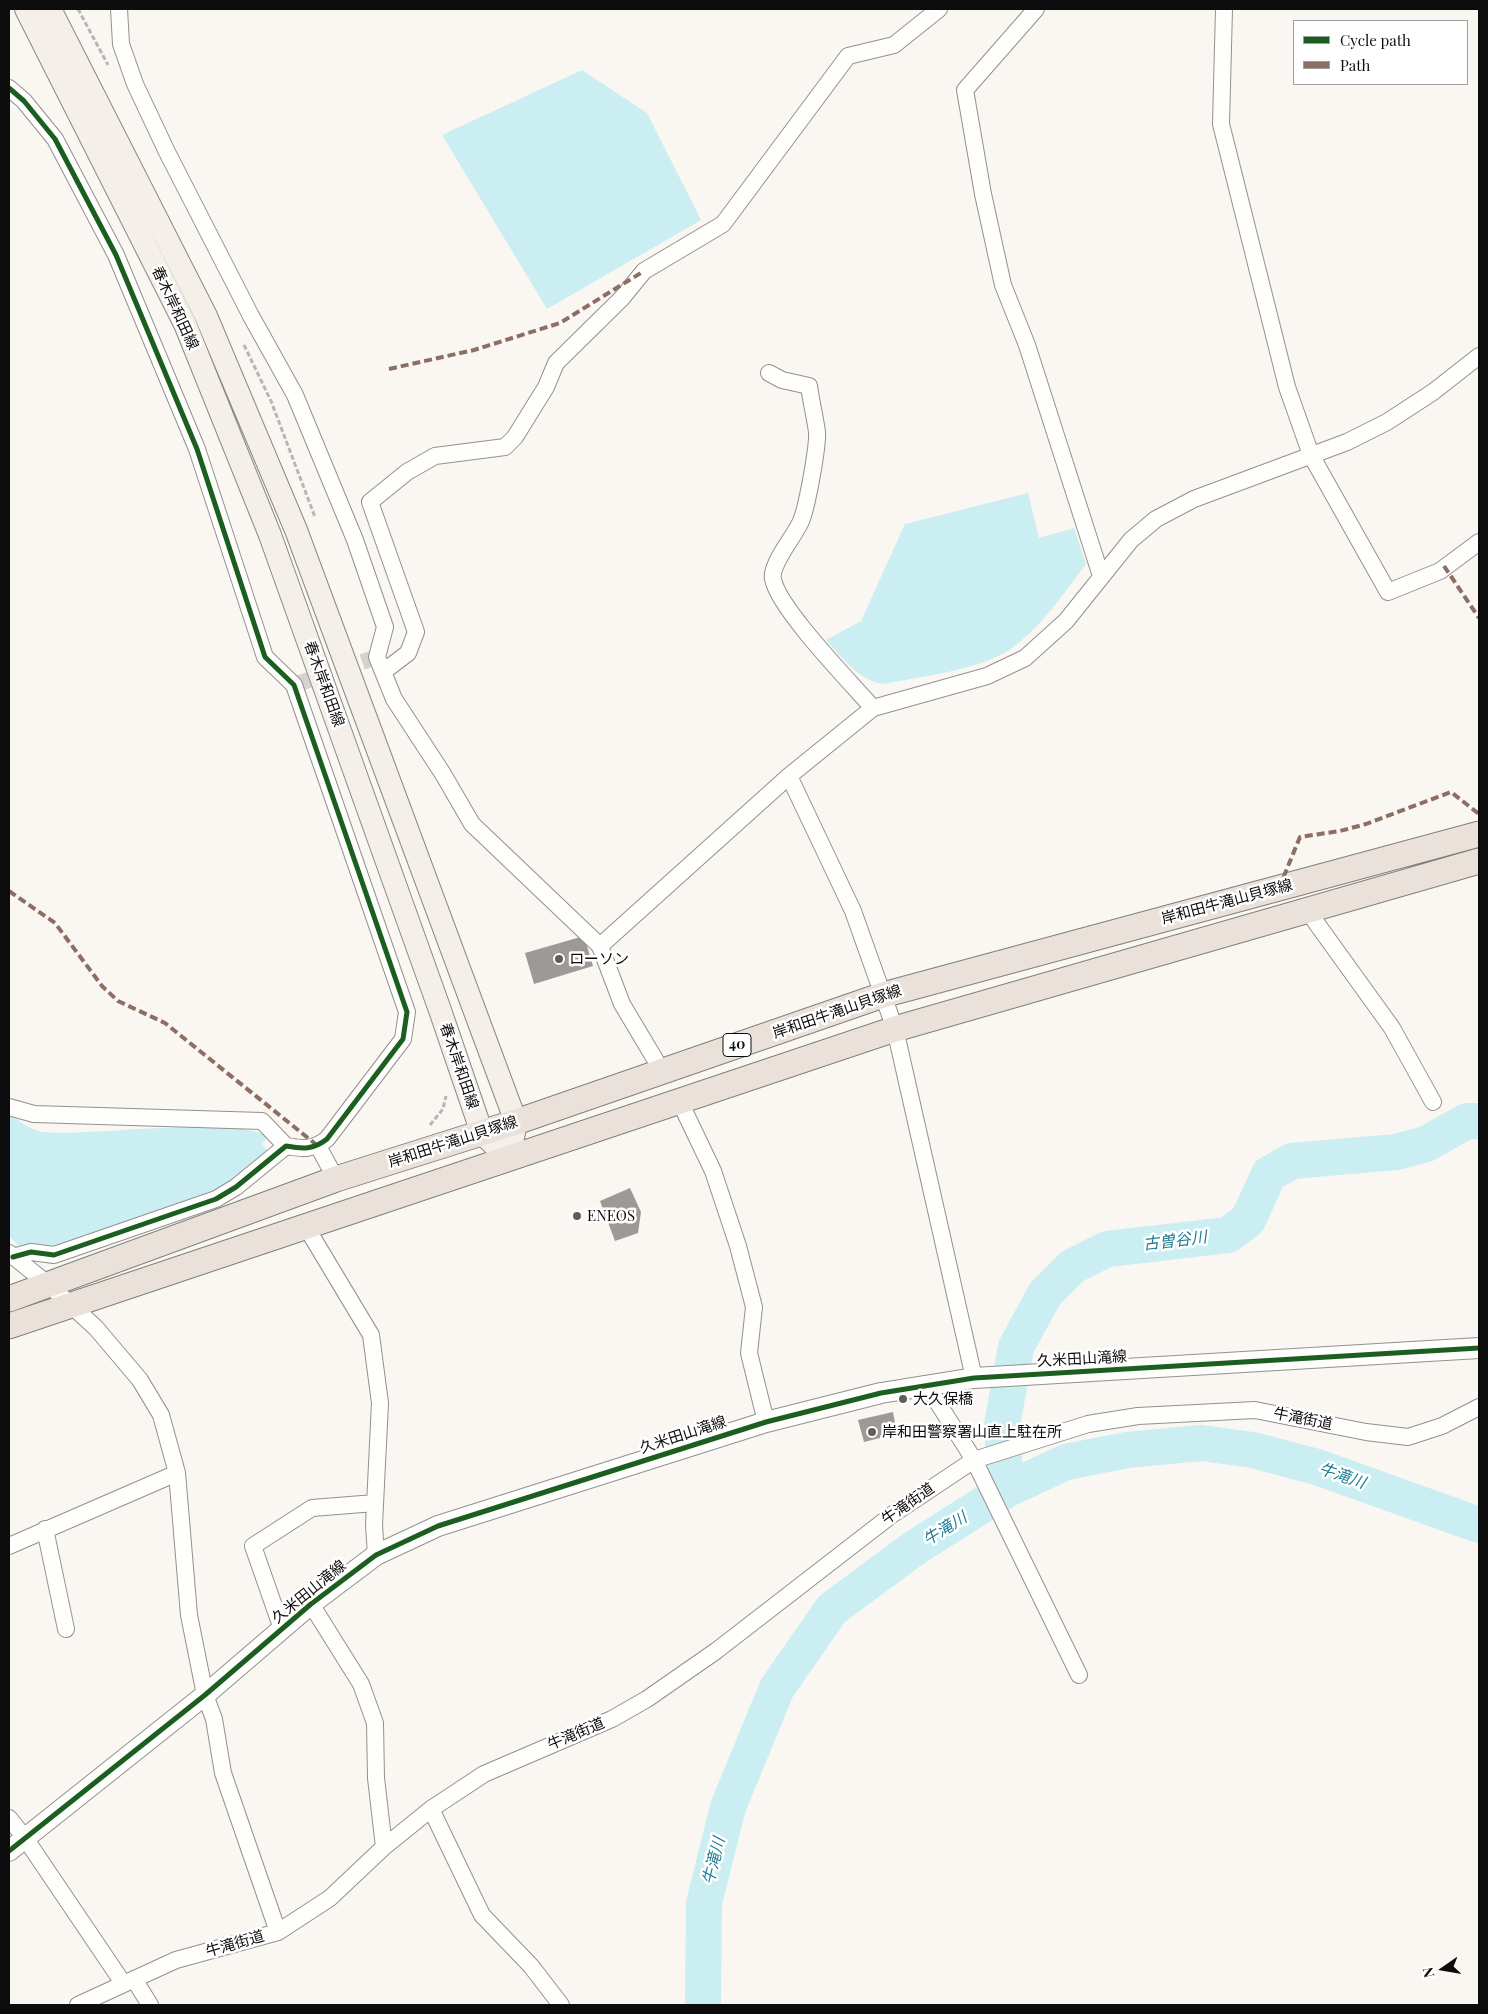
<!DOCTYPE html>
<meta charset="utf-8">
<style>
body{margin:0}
#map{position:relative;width:1488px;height:2014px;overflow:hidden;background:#faf6f1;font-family:"Playfair Display",serif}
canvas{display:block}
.frame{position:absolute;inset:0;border:10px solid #0c0c0c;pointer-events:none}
.legend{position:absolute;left:1293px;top:20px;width:175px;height:65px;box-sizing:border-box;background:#fff;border:1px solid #9e9e9e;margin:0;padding:6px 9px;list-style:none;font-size:15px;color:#0c0c0c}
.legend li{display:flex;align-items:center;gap:10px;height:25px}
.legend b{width:25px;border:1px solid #9e9e9e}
.north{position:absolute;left:1418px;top:1944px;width:50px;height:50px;-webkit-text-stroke:4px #fff;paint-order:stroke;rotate:257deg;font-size:14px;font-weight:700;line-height:20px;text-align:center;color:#0c0c0c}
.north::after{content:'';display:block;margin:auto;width:18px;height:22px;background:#0c0c0c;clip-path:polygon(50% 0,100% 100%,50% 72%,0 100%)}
</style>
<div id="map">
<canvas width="1488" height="2014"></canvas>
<div class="frame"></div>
<ul class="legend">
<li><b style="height:6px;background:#1b5e20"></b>Cycle path</li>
<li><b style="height:6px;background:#8d6e63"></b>Path</li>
</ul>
<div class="north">N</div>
</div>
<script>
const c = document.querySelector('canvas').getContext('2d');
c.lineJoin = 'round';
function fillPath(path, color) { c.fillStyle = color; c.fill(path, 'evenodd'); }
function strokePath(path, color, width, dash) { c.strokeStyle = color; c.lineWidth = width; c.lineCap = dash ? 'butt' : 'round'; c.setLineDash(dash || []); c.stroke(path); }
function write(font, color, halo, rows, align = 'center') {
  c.font = font + ' "Playfair Display","Noto Sans JP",serif'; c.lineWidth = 5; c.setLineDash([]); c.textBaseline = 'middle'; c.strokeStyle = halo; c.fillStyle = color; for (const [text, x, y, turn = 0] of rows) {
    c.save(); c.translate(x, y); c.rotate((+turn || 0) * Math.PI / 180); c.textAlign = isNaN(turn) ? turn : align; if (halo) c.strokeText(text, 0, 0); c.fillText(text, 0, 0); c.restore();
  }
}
fillPath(new Path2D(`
 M 582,70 L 647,113 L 701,220 L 547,309 L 442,135 Z
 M 1028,493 L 1039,538 L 1074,528 L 1086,564 C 1063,594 1040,629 1009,650 C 979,670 919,677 883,684 C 858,680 843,658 826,640 L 861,621 L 905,524 Z
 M 9,1114 C 18,1120 32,1131 43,1132 C 89,1137 236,1115 268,1137 L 262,1144 L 268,1151 L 225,1186 L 60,1246 L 20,1247 L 9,1236 Z`), '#caeef1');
strokePath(new Path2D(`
 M 1006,1490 L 1002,1425 L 1016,1347 L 1045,1294 L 1073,1266 L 1107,1249 L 1228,1235 L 1248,1220 L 1269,1174 L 1292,1161 L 1396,1152 L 1426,1144 L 1467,1121 L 1479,1121
 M 703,2005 L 704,1903 L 728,1807 L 777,1688 L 832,1609 L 913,1549 L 1006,1490 L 1066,1462 L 1127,1450 L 1201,1443 L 1253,1450 L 1317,1467 L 1479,1525`), '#caeef1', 36);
fillPath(new Path2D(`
 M 584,936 L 593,966 L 534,984 L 525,953 Z
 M 630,1188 L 641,1212 L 638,1233 L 615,1241 L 600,1201 Z
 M 893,1412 L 895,1423 L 882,1426 L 884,1437 L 864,1442 L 858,1420 Z`), '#9c9997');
strokePath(new Path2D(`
 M 294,685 L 377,657`), '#d6d3cf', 16, [16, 8]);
const minor = new Path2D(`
 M 119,9 L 121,44 L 135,84 L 167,152 L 251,316 L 295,395 L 355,540 L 385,627 L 377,657 L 394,699 L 443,774 L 472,824 L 600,946 L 622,1004 L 662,1071
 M 1036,9 L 965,90 L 983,194 L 1003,285 L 1027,345 L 1101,576
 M 1224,9 L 1221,124 L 1287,387 L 1311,455 L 1388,592 L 1440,571 L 1479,542
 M 9,88 L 24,101 L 55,139 L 116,255 L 197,449 L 265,657 L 294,685 L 407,1012 L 403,1039 L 327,1139 C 313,1150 303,1149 286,1146 L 236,1187 L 216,1199 L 54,1255 L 31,1252 L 13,1257
 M 769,373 L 782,380 L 809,386 C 811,401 815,417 817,432 C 818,447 807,507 801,521 C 795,536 770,564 773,579 C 778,608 851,683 873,708
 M 383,672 L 408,653 L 416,632 L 370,502 L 407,472 L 435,456 L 505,447 L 515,437 L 546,387 L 556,363 L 622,298 L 644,271 L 723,224 L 848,56 L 894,45 L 939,9
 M 789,776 L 853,911 L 895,1029 L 974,1378
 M 1307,910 L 1392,1028 L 1433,1102
 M 600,946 L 789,776 L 873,708 L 987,676 L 1025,658 L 1066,621 L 1131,540 L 1156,519 L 1194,499 L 1347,442 L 1387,422 L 1433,392 L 1479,356
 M 680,1102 L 713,1171 L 738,1246 L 754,1307 L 749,1353 L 766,1422
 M 9,1107 L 34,1114 L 262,1121 L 286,1146
 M 318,1146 L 336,1179
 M 305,1225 L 371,1335 L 380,1403 L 374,1525 L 376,1555
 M 9,1253 L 49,1285 L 96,1328 L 140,1380 L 161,1415 L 177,1473 L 189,1615 L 205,1695 L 214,1719 L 223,1773 L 278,1932
 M 45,1529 L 66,1629
 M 9,1546 L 177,1473
 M 311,1604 L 361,1684 L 375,1723 L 376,1778 L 384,1847
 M 282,1629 L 253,1546 L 312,1508 L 375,1503
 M 1079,1675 L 974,1460 L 1088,1424 L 1138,1416 L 1255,1410 L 1366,1432 L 1408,1437 L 1442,1426 L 1479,1407
 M 431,1809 L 482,1915 L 531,1966 L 561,2005
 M 9,1818 L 25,1838 L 123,1983
 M 134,1979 L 150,2005
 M 78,2005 L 176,1960 L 278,1932 L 330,1898 L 384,1847 L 431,1809 L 484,1774 L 612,1719 L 647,1699 L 716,1651 L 893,1514 L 974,1460 L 926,1384`);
const tertiary = new Path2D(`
 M 9,1851 L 205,1695 L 311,1604 L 376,1555 L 438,1526 L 766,1422 L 881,1393 L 974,1378 L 1479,1348`);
const secondary = new Path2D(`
 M 26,9 L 185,324 L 270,535 L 441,1013 L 482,1133 L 509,1159
 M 50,9 L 206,316 L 296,530 L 516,1122 L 509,1159`);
const primary = new Path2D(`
 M 9,1299 L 336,1179 L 516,1122 L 883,995 L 1479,834
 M 9,1326 L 895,1029 L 1479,861`);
strokePath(minor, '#93918f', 18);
strokePath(tertiary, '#93918f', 22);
strokePath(secondary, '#8a8886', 24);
strokePath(primary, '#807f7c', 27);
strokePath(new Path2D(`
 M 78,9 L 108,65
 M 244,345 L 271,401 L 315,517
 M 430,1125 L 443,1109 L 446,1096`), '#b7b6b6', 3, [5, 2.5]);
strokePath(minor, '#fefefd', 16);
strokePath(tertiary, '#fefefd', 20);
strokePath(secondary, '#f4f0e9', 22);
strokePath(primary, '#eae2da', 25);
strokePath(new Path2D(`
 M 389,369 L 474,350 L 560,323 L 644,271
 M 1444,566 L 1479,618
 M 1279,888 L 1300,837 L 1340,831 L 1366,824 L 1451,792 L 1479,814
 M 9,891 L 55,923 L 102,986 L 118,1001 L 165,1023 L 318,1146`), '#8d6e63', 4, [8, 4]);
strokePath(new Path2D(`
 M 9,88 L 24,101 L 55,139 L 116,255 L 197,449 L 265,657 L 294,685 L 407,1012 L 403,1039 L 327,1139 C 313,1150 303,1149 286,1146 L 236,1187 L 216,1199 L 54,1255 L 31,1252 L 13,1257
 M 9,1851 L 205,1695 L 311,1604 L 376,1555 L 438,1526 L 766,1422 L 881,1393 L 974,1378 L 1479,1348`), '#1b5e20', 5);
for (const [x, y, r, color] of [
 [559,959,5,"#5f5e5c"],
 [577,1216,5,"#5f5e5c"],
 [903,1399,5,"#5f5e5c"],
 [872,1432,5,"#5f5e5c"]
]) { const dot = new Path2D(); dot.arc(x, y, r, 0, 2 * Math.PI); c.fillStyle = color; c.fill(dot); strokePath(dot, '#fff', 2); }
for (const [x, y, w] of [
 [737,1045,28]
]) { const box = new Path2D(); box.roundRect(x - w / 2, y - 11.5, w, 23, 4); c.fillStyle = '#fff'; c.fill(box); strokePath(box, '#0c0c0c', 1); }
write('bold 14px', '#0c0c0c', null, [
 ["40",737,1045]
]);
write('15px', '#0c0c0c', '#fff', [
 ["春木岸和田線",175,308,65],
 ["春木岸和田線",324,684,70],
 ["岸和田牛滝山貝塚線",1227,902,-15],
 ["岸和田牛滝山貝塚線",837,1012,-19],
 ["春木岸和田線",459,1066,71],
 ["岸和田牛滝山貝塚線",453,1142,-18],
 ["久米田山滝線",1082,1359,-3],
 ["牛滝街道",1303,1419,11],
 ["久米田山滝線",683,1435,-18],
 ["牛滝街道",908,1504,-35],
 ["久米田山滝線",309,1592,-39],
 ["牛滝街道",576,1734,-23],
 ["牛滝街道",235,1944,-16]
]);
write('15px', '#0c0c0c', '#fff', [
 ["ローソン",569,959],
 ["ENEOS",587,1216],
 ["大久保橋",913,1399],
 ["岸和田警察署山直上駐在所",882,1432]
], 'left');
write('italic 16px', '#207e94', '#fff', [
 ["古曽谷川",1175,1241,-7],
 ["牛滝川",1342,1476,19],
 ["牛滝川",945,1529,-32],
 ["牛滝川",714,1861,-76]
]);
</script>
